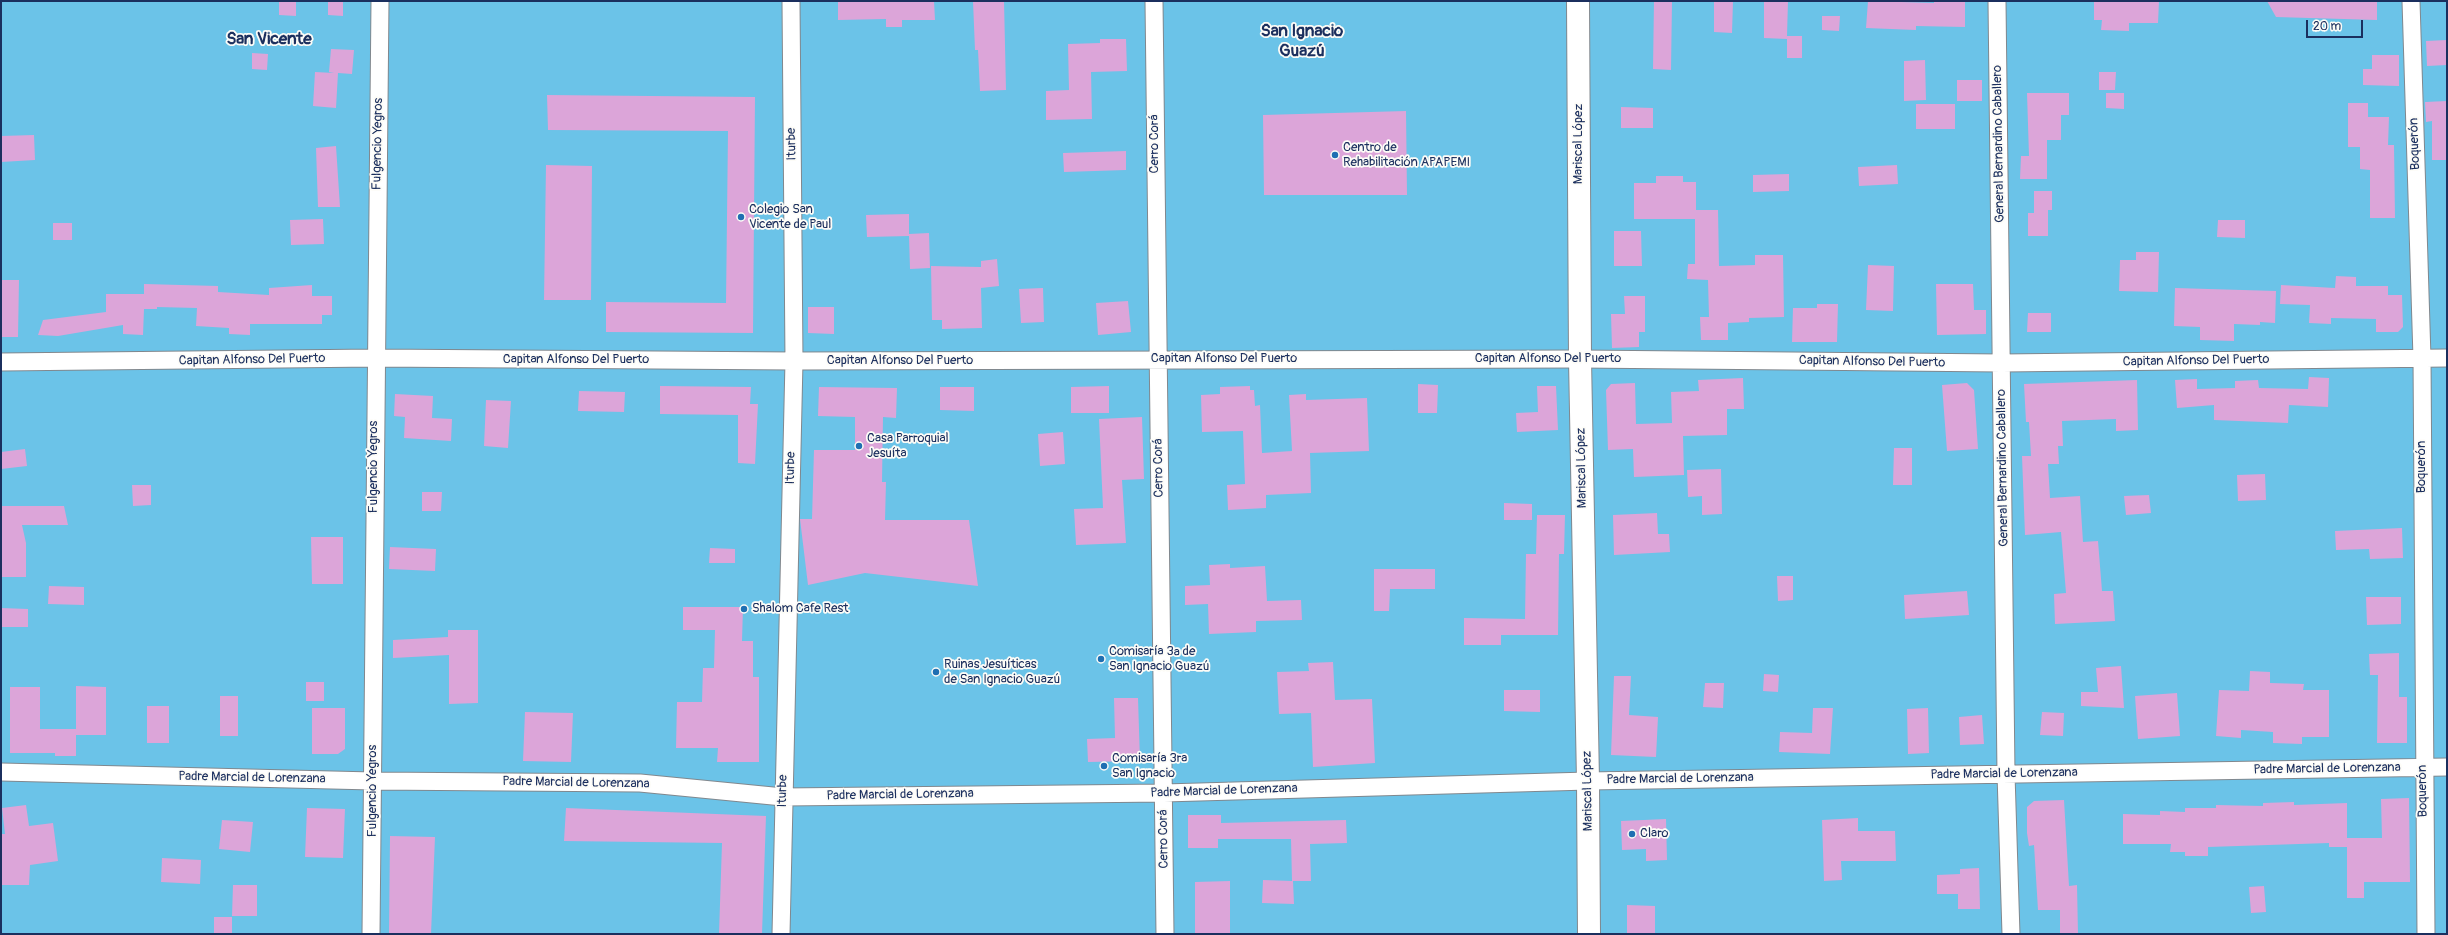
<!DOCTYPE html>
<meta charset="utf-8">
<style>
body{margin:0}
#map{position:relative;width:2448px;height:935px;overflow:hidden;background:#e7e1be;font-family:Pangolin,sans-serif}
canvas{display:block}
.frame{position:absolute;inset:0;border:2px solid #1b2f5e;pointer-events:none}
.scale{position:absolute;left:2306px;top:20px;width:57px;height:18px;box-sizing:border-box;border:2px solid #1b2f5e;border-top:0;padding-left:5px;font-size:12px;line-height:14px;white-space:nowrap;color:#1b2f5e;-webkit-text-stroke:3px #fdfcf7;paint-order:stroke}
</style>
<div id="map">
<canvas width="2448" height="935"></canvas>
<div class="frame"></div>
<div class="scale">20 m</div>
</div>
<script>
const c = document.querySelector('canvas').getContext('2d');
c.lineJoin = 'round';
function fillPath(path, color) { c.fillStyle = color; c.fill(path, 'evenodd'); }
function strokePath(path, color, width, dash) { c.strokeStyle = color; c.lineWidth = width; c.lineCap = dash ? 'butt' : 'round'; c.setLineDash(dash || []); c.stroke(path); }
function write(font, color, halo, rows, align = 'center') {
  c.font = font + ' Pangolin,sans-serif'; c.lineWidth = 3.5; c.setLineDash([]); c.textBaseline = 'middle'; c.strokeStyle = halo; c.fillStyle = color; for (const [text, x, y, turn = 0] of rows) {
    c.save(); c.translate(x, y); c.rotate((+turn || 0) * Math.PI / 180); c.textAlign = isNaN(turn) ? turn : align; if (halo) c.strokeText(text, 0, 0); c.fillText(text, 0, 0); c.restore();
  }
}
fillPath(new Path2D(`
 M 1,1 L 2447,1 L 2447,934 L 1,934 Z`), '#6bc3e8');
fillPath(new Path2D(`
 M 279,1 L 296,1 L 296,16 L 279,15 Z
 M 328,1 L 343,1 L 343,16 L 328,15 Z
 M 838,1 L 934,1 L 935,20 L 902,20 L 902,27 L 886,27 L 886,19 L 838,20 Z
 M 973,1 L 1004,1 L 1006,90 L 980,91 L 978,50 L 975,50 Z
 M 1654,1 L 1672,1 L 1671,70 L 1653,69 Z
 M 1714,1 L 1733,1 L 1732,33 L 1714,32 Z
 M 1764,1 L 1788,1 L 1787,36 L 1802,36 L 1802,58 L 1787,58 L 1787,39 L 1764,38 Z
 M 1868,1 L 1934,3 L 1934,1 L 1965,1 L 1965,27 L 1916,26 L 1916,30 L 1866,28 Z
 M 2159,1 L 2158,23 L 2129,23 L 2129,31 L 2101,30 L 2102,20 L 2094,20 L 2094,2 Z
 M 2267,1 L 2377,1 L 2377,20 L 2276,17 Z
 M 1822,16 L 1840,16 L 1839,31 L 1822,30 Z
 M 1100,39 L 1126,39 L 1127,71 L 1091,72 L 1092,119 L 1046,120 L 1046,91 L 1069,90 L 1068,44 L 1100,43 Z
 M 2447,40 L 2447,65 L 2427,66 L 2426,41 Z
 M 331,49 L 354,50 L 352,74 L 338,73 L 336,108 L 313,106 L 315,72 L 334,73 L 329,72 Z
 M 252,53 L 268,54 L 267,70 L 252,69 Z
 M 2372,55 L 2399,55 L 2399,86 L 2363,85 L 2363,69 L 2372,69 Z
 M 1925,60 L 1926,100 L 1904,101 L 1904,61 Z
 M 2099,72 L 2116,72 L 2115,90 L 2099,90 Z
 M 1957,80 L 1982,80 L 1982,101 L 1957,101 Z
 M 2027,93 L 2069,93 L 2069,115 L 2061,115 L 2061,140 L 2047,140 L 2047,179 L 2020,179 L 2021,156 L 2029,156 Z
 M 2106,93 L 2124,93 L 2124,109 L 2106,108 Z
 M 547,95 L 755,97 L 753,333 L 606,332 L 606,302 L 726,303 L 728,131 L 548,130 Z
 M 2447,101 L 2447,160 L 2432,160 L 2432,121 L 2426,122 L 2425,102 Z
 M 2348,103 L 2368,103 L 2368,117 L 2389,117 L 2388,145 L 2394,145 L 2395,218 L 2370,218 L 2370,170 L 2360,169 L 2360,147 L 2348,147 Z
 M 1916,104 L 1955,104 L 1955,129 L 1916,129 Z
 M 1621,107 L 1653,108 L 1653,128 L 1621,128 Z
 M 1406,111 L 1407,195 L 1264,195 L 1263,115 Z
 M 34,135 L 35,160 L 1,162 L 1,136 Z
 M 336,146 L 340,207 L 318,207 L 316,148 Z
 M 1126,151 L 1126,170 L 1064,172 L 1063,153 Z
 M 546,165 L 592,166 L 591,300 L 544,300 Z
 M 1897,165 L 1898,184 L 1859,186 L 1858,167 Z
 M 1789,174 L 1789,191 L 1753,192 L 1753,175 Z
 M 1656,176 L 1683,176 L 1683,182 L 1696,182 L 1696,210 L 1718,210 L 1719,266 L 1755,265 L 1755,255 L 1783,255 L 1784,317 L 1749,318 L 1749,322 L 1728,323 L 1728,340 L 1701,340 L 1700,317 L 1709,317 L 1708,280 L 1687,279 L 1688,264 L 1695,264 L 1695,219 L 1634,219 L 1634,183 L 1656,183 Z
 M 2034,191 L 2052,191 L 2052,210 L 2048,210 L 2048,236 L 2028,236 L 2028,213 L 2034,213 Z
 M 909,214 L 909,234 L 929,233 L 930,268 L 910,269 L 909,236 L 867,237 L 866,215 Z
 M 323,219 L 324,244 L 291,245 L 290,220 Z
 M 2218,220 L 2245,220 L 2245,238 L 2217,237 Z
 M 53,223 L 72,223 L 72,240 L 53,240 Z
 M 1614,231 L 1641,231 L 1642,266 L 1614,266 Z
 M 2136,252 L 2159,252 L 2158,292 L 2119,291 L 2120,260 L 2136,260 Z
 M 997,259 L 999,286 L 981,288 L 982,328 L 942,329 L 942,320 L 932,320 L 931,266 L 981,267 L 981,261 Z
 M 1868,265 L 1894,266 L 1893,311 L 1866,310 Z
 M 2336,276 L 2356,277 L 2356,286 L 2388,286 L 2388,295 L 2402,295 L 2403,327 L 2398,332 L 2376,332 L 2376,319 L 2331,318 L 2331,324 L 2309,323 L 2310,305 L 2280,304 L 2281,285 L 2335,288 Z
 M 1,280 L 19,280 L 18,337 L 1,337 Z
 M 144,284 L 218,286 L 218,292 L 269,295 L 269,288 L 312,285 L 312,296 L 332,296 L 332,315 L 322,315 L 322,324 L 250,324 L 250,335 L 229,334 L 229,328 L 196,326 L 197,308 L 157,307 L 157,309 L 144,309 L 143,335 L 123,334 L 123,325 L 58,336 L 38,335 L 43,320 L 106,312 L 106,294 L 144,294 Z
 M 1936,284 L 1973,284 L 1974,310 L 1986,310 L 1986,334 L 1937,335 Z
 M 1043,288 L 1044,322 L 1021,323 L 1019,289 Z
 M 2175,288 L 2276,291 L 2275,323 L 2260,322 L 2260,325 L 2234,324 L 2234,341 L 2200,340 L 2200,327 L 2174,326 Z
 M 1624,296 L 1645,296 L 1645,332 L 1639,332 L 1639,347 L 1612,348 L 1611,314 L 1625,314 Z
 M 1128,301 L 1131,332 L 1098,335 L 1096,303 Z
 M 1817,304 L 1838,304 L 1837,342 L 1792,342 L 1793,308 L 1817,308 Z
 M 808,307 L 834,307 L 834,334 L 808,333 Z
 M 2028,313 L 2051,313 L 2051,332 L 2027,332 Z
 M 2309,377 L 2329,378 L 2328,407 L 2289,405 L 2288,423 L 2214,420 L 2214,405 L 2177,408 L 2175,380 L 2197,379 L 2197,389 L 2235,388 L 2235,381 L 2258,380 L 2259,388 L 2308,389 Z
 M 1743,378 L 1744,409 L 1727,409 L 1727,435 L 1683,436 L 1684,475 L 1634,477 L 1633,449 L 1608,450 L 1606,390 L 1611,384 L 1635,383 L 1636,424 L 1672,423 L 1671,392 L 1699,391 L 1698,380 Z
 M 2137,380 L 2138,430 L 2116,431 L 2116,419 L 2062,421 L 2063,446 L 2058,446 L 2059,464 L 2048,464 L 2050,498 L 2080,496 L 2083,542 L 2098,541 L 2102,591 L 2113,591 L 2115,621 L 2055,624 L 2054,594 L 2066,593 L 2061,532 L 2025,535 L 2022,456 L 2031,456 L 2029,422 L 2026,422 L 2024,384 Z
 M 1967,383 L 1974,390 L 1978,449 L 1947,451 L 1942,385 Z
 M 1418,384 L 1438,385 L 1437,413 L 1418,413 Z
 M 660,386 L 751,387 L 750,404 L 758,404 L 755,464 L 738,463 L 738,415 L 660,414 Z
 M 1109,386 L 1109,413 L 1071,413 L 1071,387 Z
 M 1250,386 L 1250,390 L 1254,390 L 1255,406 L 1260,405 L 1262,453 L 1292,451 L 1289,395 L 1306,394 L 1306,400 L 1367,398 L 1369,451 L 1310,453 L 1311,493 L 1266,495 L 1266,508 L 1228,510 L 1227,485 L 1245,484 L 1243,431 L 1202,432 L 1201,395 L 1220,394 L 1220,387 Z
 M 1537,386 L 1556,386 L 1558,430 L 1517,432 L 1516,413 L 1538,412 Z
 M 819,387 L 897,388 L 896,418 L 883,417 L 882,482 L 886,482 L 885,520 L 969,520 L 978,586 L 865,573 L 808,585 L 800,519 L 812,519 L 814,450 L 855,450 L 855,417 L 818,416 Z
 M 940,387 L 974,387 L 974,411 L 940,410 Z
 M 579,391 L 625,392 L 624,412 L 578,411 Z
 M 395,394 L 433,396 L 432,418 L 452,419 L 451,441 L 404,438 L 405,417 L 394,416 Z
 M 486,400 L 511,401 L 508,448 L 484,446 Z
 M 1142,417 L 1144,479 L 1122,480 L 1126,543 L 1076,545 L 1074,509 L 1103,508 L 1099,419 Z
 M 1063,432 L 1065,464 L 1040,466 L 1038,434 Z
 M 1894,448 L 1912,448 L 1912,485 L 1893,485 Z
 M 25,449 L 27,466 L 1,469 L 1,452 Z
 M 1721,469 L 1722,514 L 1702,515 L 1702,496 L 1688,497 L 1687,470 Z
 M 2265,474 L 2266,500 L 2238,501 L 2237,475 Z
 M 132,485 L 151,485 L 151,505 L 133,506 Z
 M 422,492 L 442,492 L 441,511 L 422,511 Z
 M 2149,495 L 2151,513 L 2126,515 L 2124,496 Z
 M 1504,503 L 1532,504 L 1532,520 L 1504,520 Z
 M 1,506 L 64,506 L 68,525 L 22,525 L 26,543 L 26,577 L 1,577 Z
 M 1657,513 L 1658,534 L 1669,534 L 1670,552 L 1614,555 L 1613,515 Z
 M 1537,515 L 1565,515 L 1564,554 L 1559,554 L 1558,635 L 1501,635 L 1501,645 L 1464,645 L 1464,618 L 1525,619 L 1526,554 L 1536,554 Z
 M 2402,528 L 2403,558 L 2370,559 L 2369,549 L 2336,550 L 2335,531 Z
 M 311,537 L 343,537 L 343,584 L 312,584 Z
 M 390,547 L 436,549 L 435,571 L 389,569 Z
 M 710,548 L 735,549 L 735,563 L 709,563 Z
 M 1230,564 L 1230,568 L 1265,566 L 1267,601 L 1301,600 L 1302,620 L 1256,621 L 1256,632 L 1209,634 L 1208,604 L 1185,605 L 1185,586 L 1210,585 L 1209,565 Z
 M 1374,569 L 1435,569 L 1435,589 L 1390,589 L 1389,611 L 1374,611 Z
 M 1777,576 L 1793,576 L 1793,600 L 1778,601 Z
 M 49,586 L 84,587 L 84,605 L 48,604 Z
 M 1967,591 L 1969,615 L 1905,619 L 1904,595 Z
 M 2366,597 L 2401,597 L 2401,624 L 2367,625 Z
 M 683,607 L 743,607 L 742,641 L 753,641 L 753,677 L 759,677 L 759,762 L 717,762 L 718,748 L 676,748 L 677,702 L 702,702 L 703,668 L 714,668 L 715,630 L 683,630 Z
 M 1,608 L 28,609 L 28,627 L 1,627 Z
 M 448,630 L 478,630 L 478,703 L 449,704 L 449,655 L 393,658 L 393,640 L 448,637 Z
 M 2399,653 L 2399,697 L 2407,697 L 2407,743 L 2377,743 L 2378,675 L 2370,675 L 2369,654 Z
 M 1333,662 L 1335,700 L 1372,699 L 1375,763 L 1313,767 L 1311,713 L 1279,714 L 1277,672 L 1309,671 L 1308,663 Z
 M 2121,666 L 2124,708 L 2081,706 L 2081,692 L 2098,692 L 2096,668 Z
 M 2250,671 L 2270,672 L 2270,683 L 2304,684 L 2303,690 L 2329,690 L 2329,737 L 2302,737 L 2302,744 L 2273,743 L 2273,732 L 2241,730 L 2241,738 L 2216,736 L 2219,690 L 2249,691 Z
 M 1764,674 L 1779,675 L 1778,692 L 1763,691 Z
 M 1614,676 L 1631,676 L 1629,715 L 1658,717 L 1656,757 L 1611,755 Z
 M 306,682 L 324,682 L 324,701 L 306,701 Z
 M 1705,683 L 1724,683 L 1723,708 L 1703,707 Z
 M 76,686 L 106,687 L 106,735 L 76,735 L 76,756 L 55,756 L 55,753 L 10,753 L 10,687 L 40,687 L 40,729 L 76,729 Z
 M 1504,690 L 1540,690 L 1540,712 L 1504,711 Z
 M 2177,693 L 2180,736 L 2138,739 L 2135,696 Z
 M 220,696 L 238,696 L 238,736 L 220,736 Z
 M 1114,698 L 1138,698 L 1140,761 L 1088,762 L 1087,739 L 1115,738 Z
 M 147,706 L 169,706 L 169,743 L 147,743 Z
 M 312,708 L 345,708 L 345,749 L 338,754 L 312,754 Z
 M 1813,708 L 1833,708 L 1830,754 L 1779,752 L 1780,732 L 1812,733 Z
 M 1928,708 L 1929,753 L 1908,754 L 1907,709 Z
 M 525,712 L 573,713 L 571,762 L 523,761 Z
 M 2042,712 L 2064,713 L 2063,736 L 2040,735 Z
 M 1982,715 L 1984,744 L 1960,745 L 1959,717 Z
 M 2409,798 L 2410,882 L 2364,882 L 2364,898 L 2347,898 L 2347,847 L 2329,847 L 2329,843 L 2208,847 L 2208,856 L 2185,856 L 2185,852 L 2170,852 L 2171,844 L 2123,844 L 2123,814 L 2160,815 L 2160,811 L 2185,812 L 2185,808 L 2216,808 L 2216,805 L 2263,806 L 2263,803 L 2294,802 L 2294,805 L 2347,803 L 2347,838 L 2382,838 L 2381,799 Z
 M 2064,800 L 2069,886 L 2077,885 L 2078,934 L 2060,934 L 2060,910 L 2038,910 L 2034,845 L 2029,846 L 2027,833 L 2027,807 L 2034,801 Z
 M 26,805 L 29,826 L 53,823 L 58,861 L 30,865 L 29,885 L 1,885 L 1,834 L 5,834 L 2,808 Z
 M 307,808 L 345,809 L 343,858 L 305,857 Z
 M 566,808 L 766,816 L 762,934 L 719,934 L 722,843 L 564,841 Z
 M 1188,815 L 1221,815 L 1221,823 L 1346,820 L 1347,843 L 1310,844 L 1311,881 L 1293,881 L 1294,904 L 1262,903 L 1263,880 L 1292,881 L 1291,839 L 1218,839 L 1218,848 L 1188,848 Z
 M 1858,818 L 1858,831 L 1895,831 L 1896,861 L 1841,861 L 1842,880 L 1824,881 L 1822,820 Z
 M 1666,819 L 1667,860 L 1646,861 L 1646,849 L 1622,850 L 1621,821 Z
 M 222,820 L 253,822 L 250,852 L 219,849 Z
 M 390,836 L 435,837 L 431,934 L 389,934 Z
 M 162,858 L 201,860 L 200,884 L 161,882 Z
 M 1979,868 L 1980,909 L 1958,909 L 1958,894 L 1937,894 L 1937,875 L 1960,874 L 1960,869 Z
 M 1230,881 L 1230,934 L 1195,934 L 1195,882 Z
 M 233,885 L 257,885 L 257,916 L 232,916 Z
 M 2264,886 L 2266,912 L 2251,913 L 2249,887 Z
 M 1627,905 L 1655,906 L 1655,934 L 1627,934 Z
 M 214,917 L 232,917 L 232,934 L 214,934 Z`), '#dca5d9');
const street = new Path2D(`
 M 1154,1 L 1165,934
 M 1997,1 L 2006,774 L 2011,934
 M 2411,1 L 2422,358 L 2426,934
 M 1,362 L 375,358 L 794,361 L 1580,359 L 2002,363 L 2447,358
 M 1,772 L 373,781 L 640,783 L 783,797 L 1164,793 L 1588,781 L 2447,767
 M 371,934 L 380,1
 M 781,934 L 794,361 L 791,1`);
const primary = new Path2D(`
 M 1578,1 L 1580,359 L 1588,781 L 1589,934`);
strokePath(street, '#81888e', 19);
strokePath(primary, '#81888e', 24);
strokePath(street, '#fff', 17);
strokePath(primary, '#fff', 22);
for (const [x, y, r, color] of [
 [1335,155,4,"#1f6fb2"],
 [741,217,4,"#1f6fb2"],
 [859,446,4,"#1f6fb2"],
 [744,609,4,"#1f6fb2"],
 [1101,659,4,"#1f6fb2"],
 [936,672,4,"#1f6fb2"],
 [1104,766,4,"#1f6fb2"],
 [1632,834,4,"#1f6fb2"]
]) { const dot = new Path2D(); dot.arc(x, y, r, 0, 2 * Math.PI); c.fillStyle = color; c.fill(dot); strokePath(dot, '#fdfcf7', 1.5); }
write('13px', '#1b2f5e', '#fdfcf7', [
 ["Fulgencio Yegros",378,144,-89],
 ["Iturbe",792,144,-91],
 ["Cerro Corá",1155,144,-90],
 ["Mariscal López",1579,144,-90],
 ["General Bernardino Caballero",1999,144,-91],
 ["Boquerón",2415,144,-92],
 ["Capitan Alfonso Del Puerto",1224,359],
 ["Capitan Alfonso Del Puerto",1548,359],
 ["Capitan Alfonso Del Puerto",252,360,-1],
 ["Capitan Alfonso Del Puerto",576,360],
 ["Capitan Alfonso Del Puerto",900,361],
 ["Capitan Alfonso Del Puerto",2196,361,-1],
 ["Capitan Alfonso Del Puerto",1872,362,1],
 ["Fulgencio Yegros",374,467,-90],
 ["Boquerón",2422,467,-90],
 ["Iturbe",791,468,-89],
 ["Cerro Corá",1159,468,-91],
 ["Mariscal López",1582,468,-91],
 ["General Bernardino Caballero",2003,468,-91],
 ["Padre Marcial de Lorenzana",2327,769,-1],
 ["Padre Marcial de Lorenzana",2004,774,-1],
 ["Padre Marcial de Lorenzana",252,778,1],
 ["Padre Marcial de Lorenzana",1680,779,-1],
 ["Padre Marcial de Lorenzana",576,783,1],
 ["Fulgencio Yegros",373,791,-90],
 ["Iturbe",783,791,-89],
 ["Padre Marcial de Lorenzana",1224,791,-2],
 ["Mariscal López",1588,791,-91],
 ["Boquerón",2423,791,-91],
 ["Padre Marcial de Lorenzana",900,795,-1],
 ["Cerro Corá",1164,839,-91]
]);
write('13px', '#1b2f5e', '#fdfcf7', [
 ["Centro de",1343,148],
 ["Rehabilitación APAPEMI",1343,163],
 ["Colegio San",749,210],
 ["Vicente de Paul",749,225],
 ["Casa Parroquial",867,439],
 ["Jesuíta",867,454],
 ["Shalom Cafe Rest",752,609],
 ["Comisaría 3ª de",1109,652],
 ["San Ignacio Guazú",1109,667],
 ["Ruinas Jesuíticas",944,665],
 ["de San Ignacio Guazú",944,680],
 ["Comisaría 3ra",1112,759],
 ["San Ignacio",1112,774],
 ["Claro",1640,834]
], 'left');
write('bold 17px', '#1b2f5e', '#fdfcf7', [
 ["San Ignacio",1302,32],
 ["Guazú",1302,52],
 ["San Vicente",269,40]
]);
</script>
